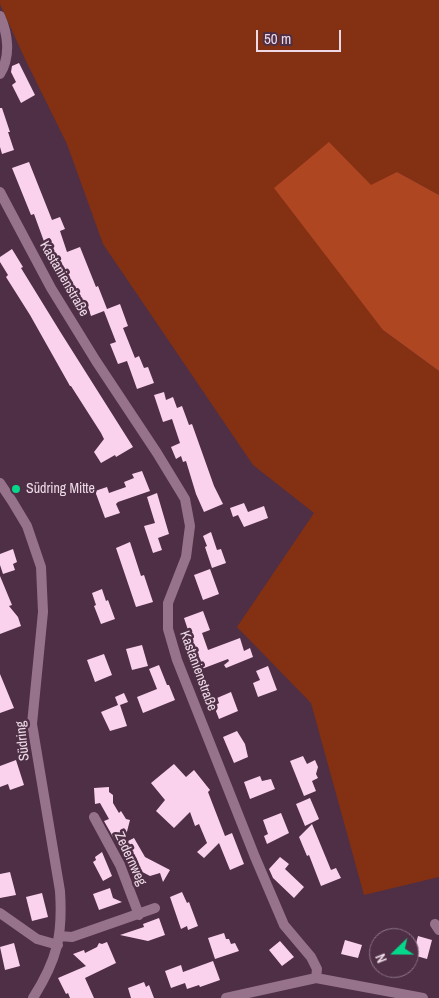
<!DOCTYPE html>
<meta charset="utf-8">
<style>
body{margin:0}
#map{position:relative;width:439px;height:998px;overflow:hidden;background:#4e2f45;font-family:"Archivo Narrow",sans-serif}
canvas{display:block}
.north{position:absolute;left:369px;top:928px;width:50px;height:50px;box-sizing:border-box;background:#4e2f45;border:1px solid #8e7386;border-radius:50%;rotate:248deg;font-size:14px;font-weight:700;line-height:20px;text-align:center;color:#eedae7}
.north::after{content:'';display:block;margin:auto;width:18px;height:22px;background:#04d98b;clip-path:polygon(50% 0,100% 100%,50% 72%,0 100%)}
.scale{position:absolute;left:256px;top:30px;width:85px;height:22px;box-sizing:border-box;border:2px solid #eedae7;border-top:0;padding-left:6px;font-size:15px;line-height:18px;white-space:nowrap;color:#eedae7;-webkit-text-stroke:4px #4e2f45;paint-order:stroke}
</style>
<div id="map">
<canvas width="439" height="998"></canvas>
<div class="north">N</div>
<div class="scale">50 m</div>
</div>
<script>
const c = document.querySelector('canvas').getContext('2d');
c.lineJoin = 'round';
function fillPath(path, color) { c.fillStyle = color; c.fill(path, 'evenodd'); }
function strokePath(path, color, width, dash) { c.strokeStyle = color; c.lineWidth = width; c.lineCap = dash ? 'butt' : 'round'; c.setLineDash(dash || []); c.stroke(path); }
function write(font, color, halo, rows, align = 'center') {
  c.font = font + ' "Archivo Narrow",sans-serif'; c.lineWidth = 5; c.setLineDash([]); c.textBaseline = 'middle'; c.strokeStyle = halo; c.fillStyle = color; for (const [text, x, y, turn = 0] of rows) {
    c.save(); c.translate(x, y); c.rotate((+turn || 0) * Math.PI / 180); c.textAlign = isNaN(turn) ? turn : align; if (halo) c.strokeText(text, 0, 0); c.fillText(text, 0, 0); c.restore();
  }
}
fillPath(new Path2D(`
 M 0,0 L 439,0 L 439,195 L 397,172 L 383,330 L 439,371 L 439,877 L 364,895 L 311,703 L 237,627 L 314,513 L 253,465 L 103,244 L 67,144 L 25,59 L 0,4 Z`), '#843012');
fillPath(new Path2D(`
 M 329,142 L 371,185 L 397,172 L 439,195 L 439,371 L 383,330 L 274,188 Z`), '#af4622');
fillPath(new Path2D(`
 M 19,63 L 35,95 L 21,103 L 12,85 L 16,82 L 11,72 L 12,66 Z
 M 0,108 L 2,108 L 10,132 L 8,132 L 14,150 L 2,154 L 0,147 Z
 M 29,162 L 52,220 L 60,217 L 65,229 L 60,231 L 67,252 L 80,247 L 96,287 L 98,286 L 107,309 L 120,304 L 128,326 L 123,328 L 135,358 L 139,356 L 144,368 L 148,367 L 154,383 L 137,389 L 127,361 L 118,364 L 110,344 L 116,342 L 104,311 L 91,316 L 87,304 L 79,307 L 70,281 L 68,281 L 65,277 L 59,258 L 56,259 L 51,246 L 46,247 L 34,214 L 31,215 L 12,168 Z
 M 12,249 L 23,267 L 21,268 L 61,333 L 133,447 L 116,457 L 115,455 L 101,463 L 94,452 L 104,439 L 101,433 L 71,386 L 70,386 L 30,315 L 6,277 L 8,275 L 0,262 L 0,257 Z
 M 164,392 L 166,400 L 173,397 L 177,408 L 182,406 L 189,425 L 192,424 L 214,486 L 223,504 L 204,512 L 196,494 L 186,461 L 183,462 L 181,456 L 176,459 L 171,447 L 180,443 L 172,419 L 163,422 L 154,395 Z
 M 142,471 L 150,491 L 118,502 L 116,504 L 120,513 L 105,518 L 95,491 L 107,487 L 109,493 L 126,487 L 124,482 L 134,478 L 132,474 Z
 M 157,493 L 169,534 L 158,538 L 162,550 L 153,553 L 144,526 L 155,523 L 147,497 Z
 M 244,503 L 248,512 L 264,506 L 268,518 L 244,527 L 238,515 L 233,517 L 230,508 Z
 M 211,532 L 217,550 L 221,549 L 226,563 L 212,568 L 205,547 L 207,546 L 203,536 Z
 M 130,542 L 141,576 L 144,575 L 153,602 L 136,607 L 116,548 Z
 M 13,549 L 17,562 L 13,564 L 15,570 L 3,574 L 0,565 L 0,554 Z
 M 210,569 L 219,594 L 203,600 L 194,575 Z
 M 0,576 L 12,605 L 9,606 L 18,617 L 21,626 L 0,634 Z
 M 102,589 L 106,601 L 108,600 L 115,619 L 101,624 L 94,606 L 96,605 L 92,593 Z
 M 203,611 L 210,630 L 202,633 L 208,650 L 240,638 L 244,651 L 250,648 L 253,657 L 226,668 L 224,665 L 229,661 L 228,659 L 199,670 L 189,643 L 192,642 L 184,618 Z
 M 142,645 L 148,666 L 132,670 L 126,649 Z
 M 104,654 L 112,675 L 95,682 L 87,660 Z
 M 159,665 L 167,685 L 169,685 L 175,700 L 143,713 L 137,697 L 157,689 L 149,669 Z
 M 268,666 L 277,690 L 258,697 L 253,683 L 260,680 L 256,671 Z
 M 0,674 L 14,708 L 0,713 Z
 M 231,692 L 238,711 L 219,719 L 214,706 L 219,703 L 217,698 Z
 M 124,693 L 128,702 L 120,705 L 127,726 L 110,731 L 101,712 L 118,705 L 115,697 Z
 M 237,731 L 245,744 L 248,757 L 234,763 L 223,737 Z
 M 303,756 L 307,764 L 315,760 L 318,767 L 316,774 L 318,778 L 312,781 L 316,791 L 304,796 L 290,761 Z
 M 16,760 L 24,785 L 10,790 L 8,784 L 0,787 L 0,766 Z
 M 174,764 L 186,777 L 194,770 L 210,790 L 208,792 L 225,836 L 232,833 L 244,864 L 230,870 L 219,843 L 204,858 L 197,852 L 207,843 L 199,824 L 195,826 L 190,812 L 174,828 L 156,811 L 165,800 L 151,783 Z
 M 260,776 L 262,781 L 271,779 L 275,789 L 250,799 L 244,782 Z
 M 109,787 L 109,792 L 113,795 L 113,803 L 119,813 L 121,811 L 126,819 L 130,820 L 124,843 L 134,838 L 145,857 L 170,870 L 163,882 L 160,873 L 150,876 L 129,865 L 104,821 L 109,819 L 100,803 L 95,804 L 94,788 Z
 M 310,798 L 319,819 L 305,826 L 296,804 Z
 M 281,813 L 289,833 L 267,844 L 264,836 L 268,834 L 263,820 Z
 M 312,824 L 331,870 L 336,868 L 341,878 L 321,886 L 309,855 L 307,856 L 299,837 Z
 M 102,852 L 112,876 L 103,881 L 93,862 L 96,860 L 95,857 Z
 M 280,857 L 289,864 L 285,869 L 304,887 L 294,898 L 273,878 L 269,869 Z
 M 10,872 L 16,895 L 0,898 L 0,874 Z
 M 110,888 L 113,898 L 122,902 L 99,910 L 93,894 Z
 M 182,892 L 187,903 L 189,902 L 198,926 L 188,930 L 187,926 L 181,929 L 170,897 Z
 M 42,893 L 48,917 L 32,921 L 26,897 Z
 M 159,918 L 165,935 L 148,941 L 120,935 L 144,927 L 143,924 Z
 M 224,933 L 226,939 L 229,939 L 231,944 L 235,943 L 239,951 L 215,959 L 208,938 Z
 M 418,936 L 432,940 L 427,959 L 413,955 Z
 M 345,940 L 362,945 L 358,958 L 341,954 Z
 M 280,941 L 294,957 L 282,966 L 269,950 Z
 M 107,942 L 116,963 L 85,978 L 94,998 L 70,998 L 68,993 L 66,994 L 58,978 L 86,966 L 73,954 L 84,950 L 85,953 L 97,947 L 99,943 L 102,944 Z
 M 14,943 L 20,966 L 5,970 L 0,947 Z
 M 213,961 L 220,980 L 200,987 L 199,985 L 187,989 L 185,983 L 171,988 L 165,971 L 181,965 L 183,972 Z
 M 144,982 L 146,987 L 149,985 L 154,998 L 131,998 L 128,988 Z`), '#fbd2ed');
strokePath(new Path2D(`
 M 0,16 C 8,34 11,56 0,74
 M 0,192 L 51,288 L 96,361 L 157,453 L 185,499 L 190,526 L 186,557 L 168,603 L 168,629 L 177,660 L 255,857 L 284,925 L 311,957 L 317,969 L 316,978
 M 0,483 L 12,501 L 27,526 L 41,567 L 43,612 L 32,724 L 60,891 C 63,936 57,960 33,998
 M 94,817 L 120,865 L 139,915
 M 0,913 L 37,939 L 58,945
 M 435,924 L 439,930
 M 60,936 L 72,937 L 155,908
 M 226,998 L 316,978 L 423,998`), '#97738b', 10);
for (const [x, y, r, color] of [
 [16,489,5,"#04d98b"]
]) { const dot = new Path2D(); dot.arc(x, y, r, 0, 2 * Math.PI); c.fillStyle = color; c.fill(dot); strokePath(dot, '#4e2f45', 2); }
write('14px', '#eedae7', '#4e2f45', [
 ["Kastanienstraße",64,279,60],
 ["Kastanienstraße",198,671,70],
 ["Südring",23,741,-96],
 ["Zedernweg",130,859,65]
]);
write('14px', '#eedae7', '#4e2f45', [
 ["Südring Mitte",26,489]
], 'left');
</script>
